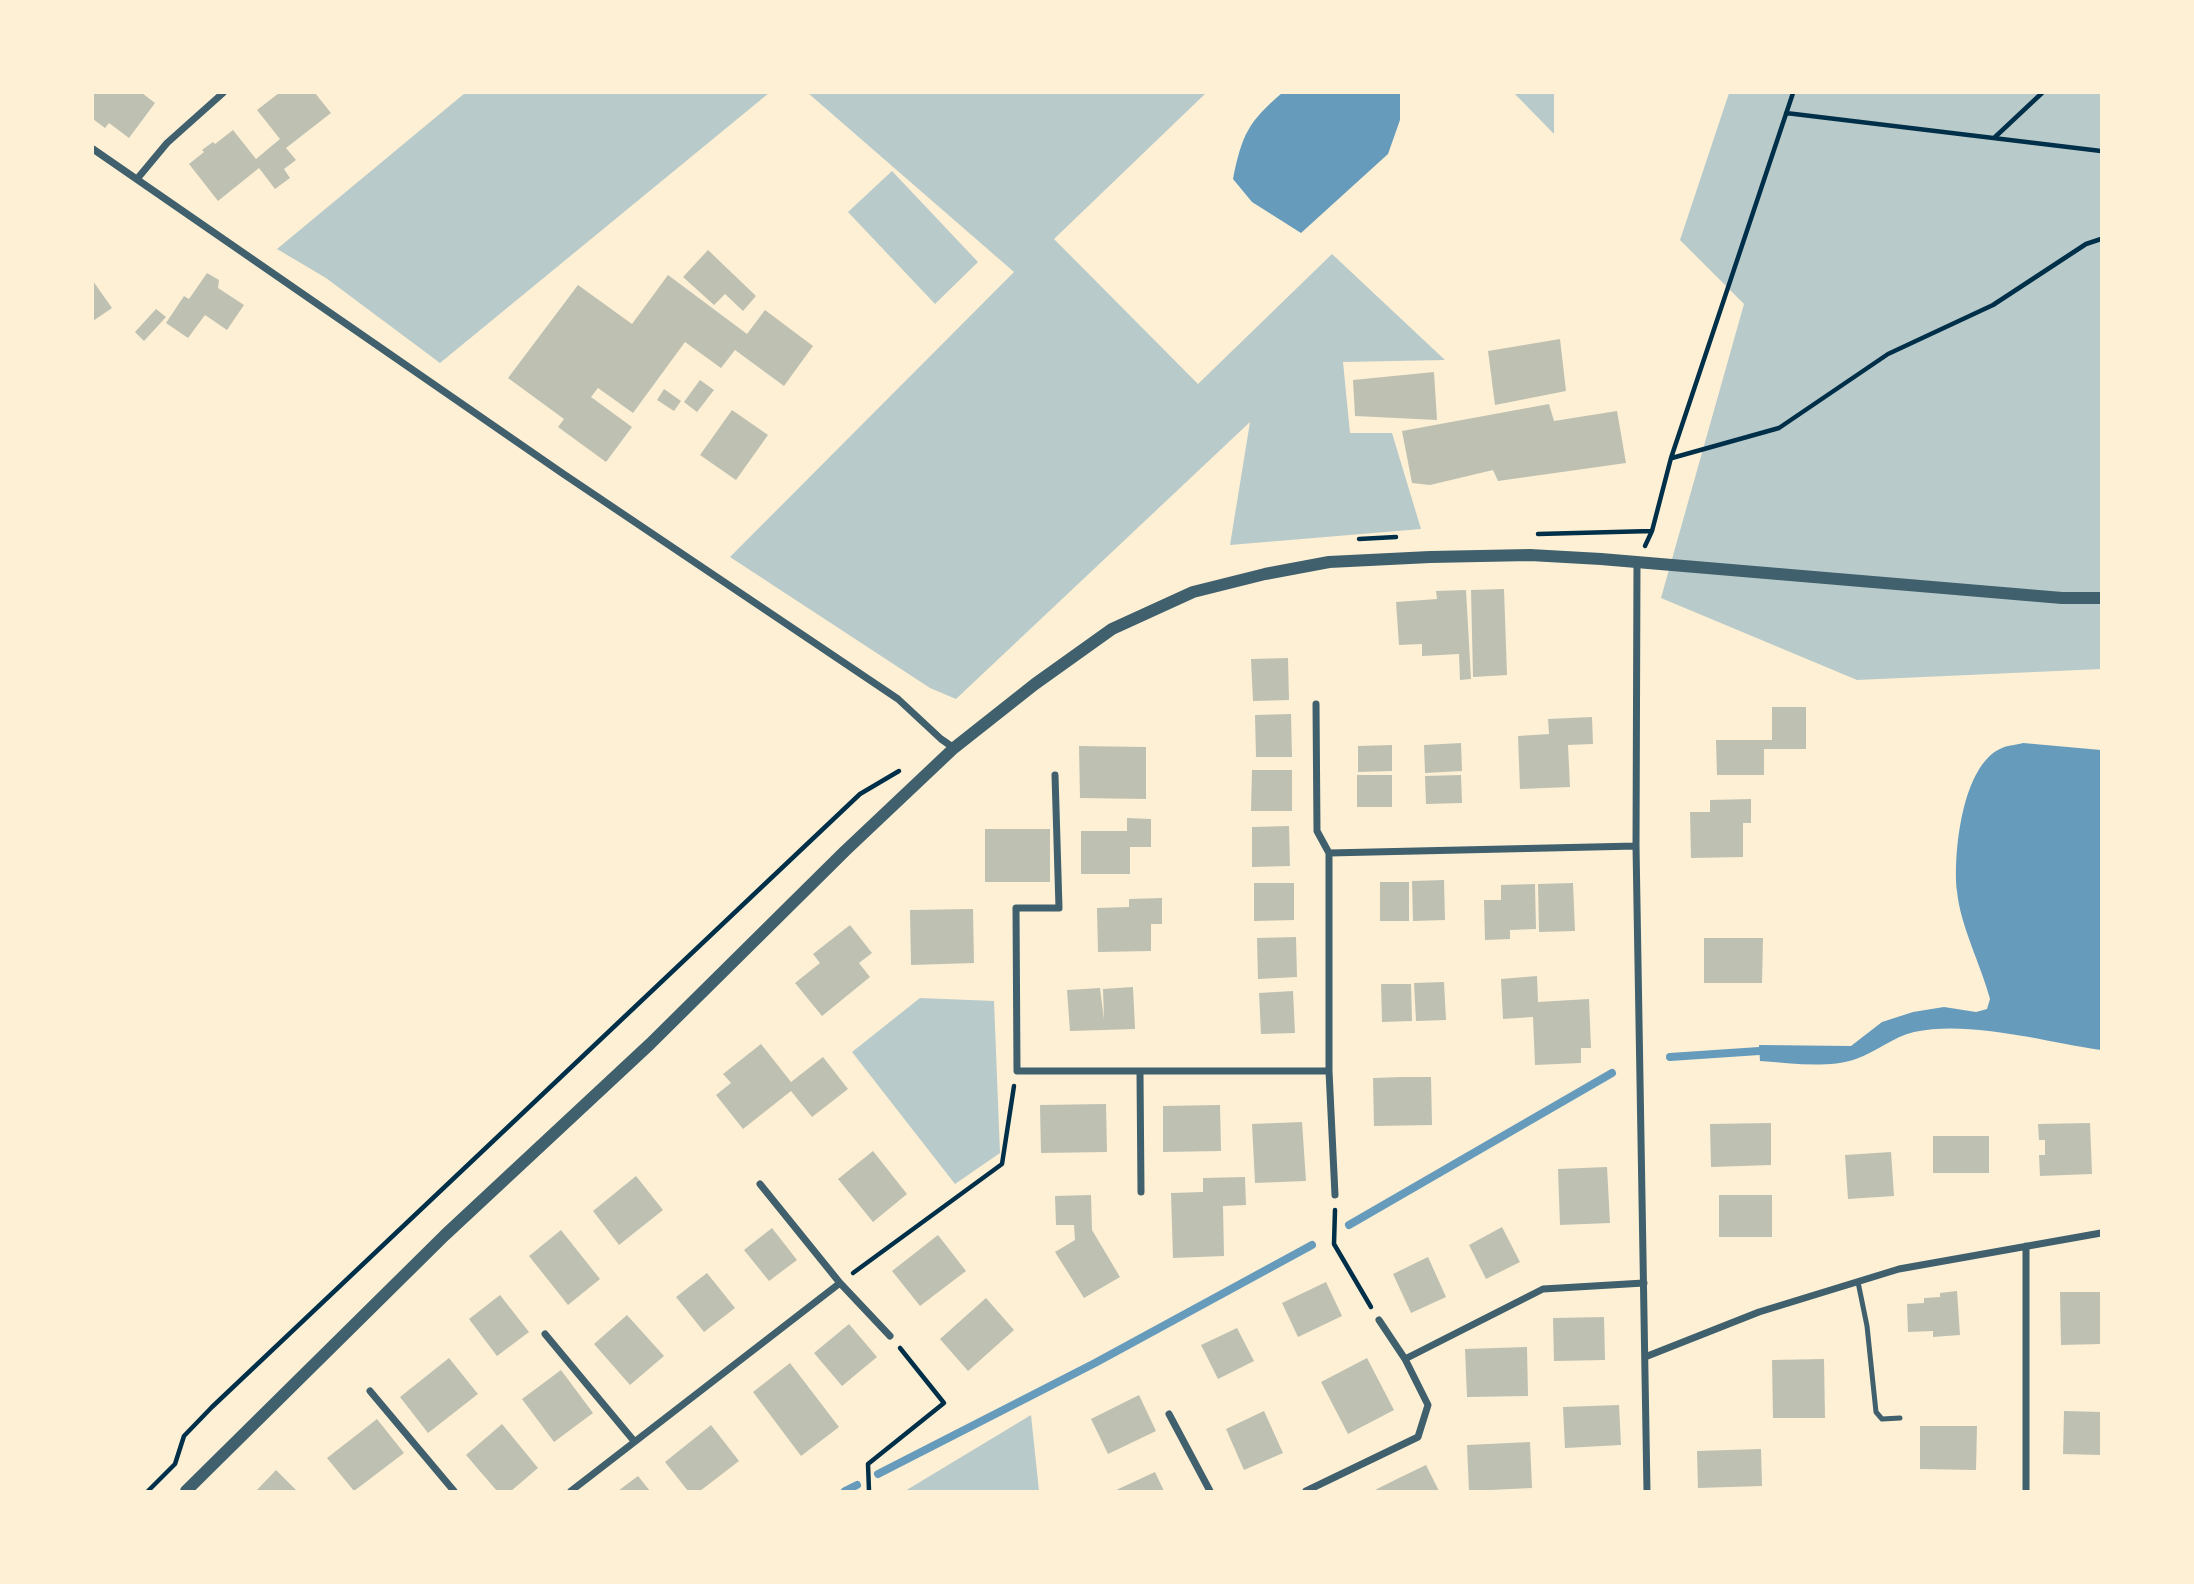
<!DOCTYPE html>
<style>
body{margin:0}
#map{position:relative;width:2194px;height:1584px;overflow:hidden;background:#fdf0d5;font-family:Rubik,sans-serif}
canvas{display:block}
.frame{position:absolute;inset:0;border:94px solid #fdf0d5;pointer-events:none}
</style>
<div id="map">
<canvas width="2194" height="1584"></canvas>
<div class="frame"></div>
</div>
<script>
const c = document.querySelector('canvas').getContext('2d');
c.lineJoin = 'round';
function fillPath(path, color) { c.fillStyle = color; c.fill(path, 'evenodd'); }
function strokePath(path, color, width, dash) { c.strokeStyle = color; c.lineWidth = width; c.lineCap = dash ? 'butt' : 'round'; c.setLineDash(dash || []); c.stroke(path); }
fillPath(new Path2D(`
 M 465,93 L 769,93 L 440,363 L 326,278 L 277,249 Z
 M 808,93 L 1206,93 L 1054,239 L 1198,384 L 1332,254 L 1445,360 L 1343,362 L 1350,433 L 1392,433 L 1421,529 L 1230,545 L 1250,422 L 956,699 L 930,688 L 730,557 L 1014,272 Z
 M 1514,93 L 1554,93 L 1554,134 Z
 M 1729,93 L 2101,93 L 2101,669 L 1857,680 L 1661,598 L 1744,304 L 1680,240 Z
 M 892,171 L 978,262 L 935,304 L 848,212 Z
 M 920,998 L 994,1001 L 1000,1153 L 955,1184 L 852,1052 Z
 M 1031,1415 L 1039,1491 L 905,1491 Z`), '#b9caca');
fillPath(new Path2D(`
 M 1282,93 L 1400,93 L 1400,120 L 1388,154 L 1301,233 L 1252,202 L 1233,179 C 1242,135 1248,122 1282,93 Z
 M 2023,743 L 2101,750 L 2101,1050 C 2045,1042 1970,1020 1914,1032 C 1893,1037 1876,1052 1856,1059 C 1826,1069 1791,1063 1760,1061 L 1759,1045 L 1851,1046 L 1882,1022 L 1913,1012 L 1944,1007 L 1976,1012 L 1987,1009 L 1990,999 C 1981,965 1960,925 1957,891 C 1953,854 1962,764 2002,748 C 2008,745 2016,745 2023,743 Z`), '#669bbc');
strokePath(new Path2D(`
 M 1670,1057 L 1759,1051
 M 1349,1225 L 1612,1073
 M 878,1474 L 1095,1363 L 1312,1245
 M 845,1491 L 857,1485`), '#669bbc', 8);
fillPath(new Path2D(`
 M 93,93 L 142,93 L 155,103 L 129,138 L 109,123 L 105,128 L 93,119 Z
 M 279,93 L 315,93 L 331,113 L 286,148 L 296,160 L 284,169 L 290,178 L 275,189 L 259,168 L 218,201 L 189,164 L 204,152 L 202,150 L 213,142 L 215,144 L 233,130 L 256,159 L 280,139 L 257,110 Z
 M 708,250 L 756,296 L 743,311 L 725,294 L 714,305 L 683,277 Z
 M 207,273 L 219,280 L 218,288 L 244,305 L 227,330 L 205,315 L 188,338 L 166,323 L 184,296 L 189,299 Z
 M 668,275 L 747,334 L 765,310 L 813,346 L 784,386 L 735,350 L 721,368 L 685,342 L 633,413 L 598,388 L 591,397 L 632,427 L 606,462 L 558,427 L 564,419 L 508,378 L 578,285 L 632,324 Z
 M 93,281 L 112,308 L 93,321 Z
 M 156,309 L 166,317 L 144,341 L 135,332 Z
 M 1560,339 L 1566,391 L 1495,405 L 1488,351 Z
 M 1434,372 L 1437,420 L 1355,416 L 1353,380 Z
 M 700,380 L 714,390 L 697,412 L 684,402 Z
 M 664,389 L 681,401 L 674,411 L 657,400 Z
 M 1549,404 L 1554,421 L 1617,411 L 1626,463 L 1498,481 L 1493,470 L 1430,485 L 1412,483 L 1402,431 Z
 M 732,410 L 768,435 L 736,480 L 700,455 Z
 M 1504,589 L 1507,675 L 1473,677 L 1471,590 Z
 M 1466,590 L 1471,679 L 1460,680 L 1459,654 L 1422,656 L 1422,644 L 1399,645 L 1396,602 L 1437,599 L 1436,591 Z
 M 1288,658 L 1289,700 L 1253,701 L 1251,659 Z
 M 1772,707 L 1806,707 L 1806,749 L 1764,749 L 1764,775 L 1717,775 L 1716,740 L 1772,740 Z
 M 1291,714 L 1292,757 L 1256,757 L 1255,715 Z
 M 1592,717 L 1593,744 L 1568,745 L 1570,787 L 1520,789 L 1518,736 L 1549,734 L 1548,719 Z
 M 1461,743 L 1462,771 L 1425,773 L 1424,745 Z
 M 1392,745 L 1392,771 L 1358,772 L 1358,746 Z
 M 1079,746 L 1146,747 L 1146,799 L 1080,798 Z
 M 1252,770 L 1292,770 L 1292,811 L 1251,811 Z
 M 1357,775 L 1392,775 L 1392,807 L 1357,807 Z
 M 1461,775 L 1462,803 L 1426,804 L 1425,776 Z
 M 1751,799 L 1751,823 L 1743,823 L 1743,857 L 1691,858 L 1690,812 L 1710,812 L 1710,800 Z
 M 1127,818 L 1151,819 L 1151,847 L 1130,847 L 1130,874 L 1081,874 L 1081,831 L 1127,831 Z
 M 1289,826 L 1290,866 L 1252,867 L 1252,827 Z
 M 985,829 L 1050,829 L 1050,882 L 985,882 Z
 M 1444,880 L 1445,920 L 1413,921 L 1412,881 Z
 M 1380,882 L 1409,882 L 1409,921 L 1380,921 Z
 M 1254,883 L 1294,883 L 1294,920 L 1254,921 Z
 M 1573,883 L 1575,931 L 1539,932 L 1538,884 Z
 M 1535,884 L 1536,929 L 1510,930 L 1510,939 L 1485,940 L 1484,900 L 1501,900 L 1501,885 Z
 M 1162,898 L 1162,924 L 1151,924 L 1151,951 L 1098,952 L 1097,908 L 1129,907 L 1129,899 Z
 M 973,909 L 974,963 L 911,965 L 910,910 Z
 M 850,925 L 872,953 L 859,963 L 870,977 L 822,1016 L 795,983 L 820,963 L 813,954 Z
 M 1296,937 L 1297,977 L 1258,979 L 1257,938 Z
 M 1704,938 L 1763,938 L 1762,983 L 1704,983 Z
 M 1537,976 L 1538,1002 L 1589,999 L 1591,1048 L 1581,1048 L 1581,1063 L 1535,1065 L 1533,1017 L 1503,1019 L 1501,979 Z
 M 1444,982 L 1446,1020 L 1416,1021 L 1414,983 Z
 M 1381,984 L 1411,984 L 1412,1021 L 1382,1022 Z
 M 1133,987 L 1135,1029 L 1070,1031 L 1067,990 L 1100,988 L 1104,1020 L 1103,989 Z
 M 1293,991 L 1295,1033 L 1261,1034 L 1259,993 Z
 M 761,1044 L 791,1082 L 823,1057 L 848,1089 L 812,1117 L 791,1091 L 743,1129 L 716,1095 L 731,1083 L 723,1074 Z
 M 1402,1077 L 1431,1077 L 1432,1125 L 1374,1126 L 1373,1078 Z
 M 1106,1104 L 1107,1152 L 1041,1153 L 1040,1105 Z
 M 1220,1105 L 1221,1151 L 1163,1152 L 1163,1106 Z
 M 1302,1122 L 1306,1181 L 1255,1183 L 1252,1124 Z
 M 1771,1123 L 1771,1165 L 1711,1167 L 1710,1124 Z
 M 2090,1123 L 2092,1174 L 2040,1176 L 2039,1155 L 2045,1155 L 2045,1140 L 2039,1140 L 2038,1124 Z
 M 1933,1136 L 1989,1136 L 1989,1173 L 1933,1173 Z
 M 873,1151 L 907,1194 L 873,1222 L 838,1179 Z
 M 1891,1152 L 1894,1196 L 1848,1199 L 1845,1155 Z
 M 1607,1167 L 1610,1223 L 1560,1225 L 1558,1169 Z
 M 636,1176 L 663,1210 L 619,1245 L 593,1211 Z
 M 1245,1177 L 1246,1205 L 1223,1206 L 1224,1256 L 1173,1258 L 1171,1193 L 1203,1192 L 1203,1178 Z
 M 1091,1195 L 1092,1230 L 1120,1277 L 1084,1298 L 1055,1252 L 1075,1240 L 1074,1225 L 1056,1225 L 1055,1196 Z
 M 1719,1195 L 1772,1195 L 1772,1237 L 1719,1237 Z
 M 1502,1227 L 1520,1262 L 1486,1279 L 1469,1245 Z
 M 772,1228 L 797,1260 L 769,1281 L 744,1250 Z
 M 561,1230 L 600,1279 L 568,1305 L 529,1256 Z
 M 938,1235 L 966,1271 L 920,1306 L 892,1271 Z
 M 1428,1257 L 1446,1297 L 1411,1313 L 1393,1274 Z
 M 707,1273 L 735,1308 L 704,1332 L 676,1297 Z
 M 1326,1282 L 1342,1316 L 1298,1337 L 1282,1303 Z
 M 1957,1291 L 1960,1335 L 1933,1337 L 1933,1331 L 1908,1332 L 1907,1304 L 1924,1303 L 1924,1298 L 1940,1297 L 1940,1293 Z
 M 2060,1292 L 2100,1292 L 2101,1344 L 2061,1345 Z
 M 500,1295 L 529,1332 L 497,1356 L 469,1319 Z
 M 986,1298 L 1014,1330 L 968,1371 L 940,1339 Z
 M 627,1315 L 664,1356 L 630,1385 L 594,1344 Z
 M 1604,1317 L 1605,1360 L 1554,1361 L 1553,1318 Z
 M 849,1324 L 877,1357 L 842,1386 L 814,1353 Z
 M 1237,1328 L 1254,1361 L 1218,1379 L 1201,1345 Z
 M 1527,1347 L 1528,1396 L 1467,1397 L 1465,1349 Z
 M 449,1358 L 478,1394 L 428,1433 L 400,1397 Z
 M 1367,1358 L 1394,1410 L 1348,1434 L 1321,1382 Z
 M 1824,1359 L 1825,1418 L 1773,1418 L 1772,1360 Z
 M 790,1363 L 839,1427 L 801,1456 L 753,1392 Z
 M 561,1370 L 593,1413 L 554,1442 L 522,1399 Z
 M 1139,1395 L 1156,1431 L 1108,1454 L 1091,1419 Z
 M 1619,1405 L 1621,1445 L 1565,1448 L 1563,1407 Z
 M 1264,1411 L 1283,1453 L 1244,1470 L 1226,1429 Z
 M 2064,1411 L 2101,1412 L 2101,1455 L 2063,1454 Z
 M 377,1419 L 404,1453 L 354,1491 L 327,1458 Z
 M 502,1424 L 538,1468 L 511,1491 L 497,1491 L 466,1455 Z
 M 711,1425 L 739,1461 L 700,1491 L 688,1491 L 665,1462 Z
 M 1920,1426 L 1977,1426 L 1976,1470 L 1920,1469 Z
 M 1530,1442 L 1532,1488 L 1469,1491 L 1467,1445 Z
 M 1761,1449 L 1762,1486 L 1698,1488 L 1697,1451 Z
 M 1426,1465 L 1439,1491 L 1373,1491 L 1399,1478 Z
 M 276,1470 L 297,1491 L 256,1491 Z
 M 1155,1472 L 1164,1491 L 1114,1491 Z
 M 638,1476 L 650,1491 L 618,1491 Z`), '#bec0b2');
strokePath(new Path2D(`
 M 1786,113 L 2101,151
 M 1994,138 L 2042,93
 M 1672,458 L 1779,428 L 1888,354 L 1993,305 L 2086,244 L 2101,239
 M 1538,534 L 1652,531
 M 1359,539 L 1396,537
 M 1645,546 L 1652,531 L 1671,458 L 1793,93
 M 1335,1210 L 1334,1244 L 1371,1307
 M 853,1273 L 1002,1164 L 1014,1086
 M 148,1491 L 175,1464 L 184,1436 L 212,1407 L 860,794 L 899,771
 M 869,1491 L 868,1464 L 944,1403 L 900,1348`), '#003049', 4.5);
strokePath(new Path2D(`
 M 1858,1282 L 1867,1326 L 1876,1412 L 1882,1419 L 1900,1418`), '#3f606c', 5);
strokePath(new Path2D(`
 M 93,149 L 562,473 L 898,699 L 941,739 L 954,748
 M 137,179 L 167,143 L 223,93
 M 1637,562 L 1636,846 L 1647,1491
 M 1316,704 L 1317,831 L 1329,853
 M 1055,775 L 1059,908 L 1016,908 L 1017,1071 L 1329,1071 L 1329,853 L 1636,846
 M 1329,1071 L 1335,1195
 M 1140,1073 L 1141,1192
 M 760,1184 L 840,1283
 M 1379,1320 L 1405,1359
 M 545,1334 L 634,1441
 M 1645,1357 L 1759,1312 L 1899,1269 L 2101,1233
 M 370,1391 L 454,1491
 M 1169,1414 L 1210,1491
 M 571,1491 L 840,1283 L 890,1336
 M 1306,1491 L 1418,1437 L 1428,1405 L 1405,1359 L 1543,1289 L 1644,1283
 M 2026,1491 L 2026,1246`), '#3f606c', 7);
strokePath(new Path2D(`
 M 186,1491 L 445,1235 L 650,1044 L 845,851 L 954,748 L 1035,684 L 1112,629 L 1193,592 L 1265,574 L 1329,562 L 1430,557 L 1530,555 L 1601,559 L 2062,598 L 2101,598`), '#3f606c', 12);
</script>
